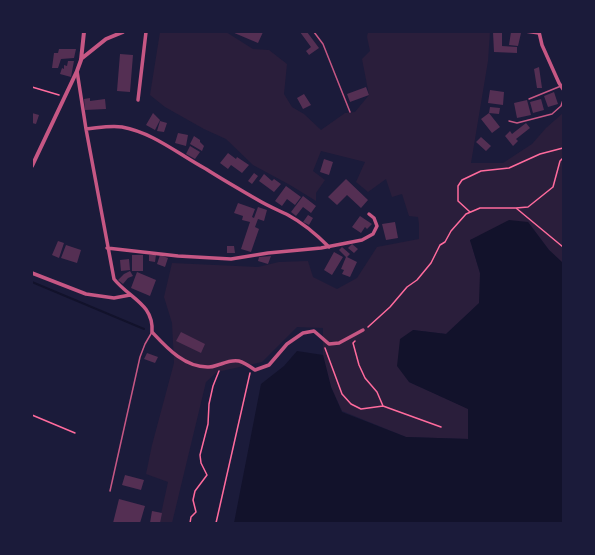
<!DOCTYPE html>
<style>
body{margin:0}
#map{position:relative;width:595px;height:555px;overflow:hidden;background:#1b1b3a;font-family:"Source Sans 3",sans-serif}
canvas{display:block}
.frame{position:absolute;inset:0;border:33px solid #1b1b3a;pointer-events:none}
</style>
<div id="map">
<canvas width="595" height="555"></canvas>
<div class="frame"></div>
</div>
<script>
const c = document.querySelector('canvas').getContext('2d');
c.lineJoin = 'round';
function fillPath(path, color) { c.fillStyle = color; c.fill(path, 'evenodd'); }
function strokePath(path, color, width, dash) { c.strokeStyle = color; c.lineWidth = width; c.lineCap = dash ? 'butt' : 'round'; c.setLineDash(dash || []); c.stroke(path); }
fillPath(new Path2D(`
 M 160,32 L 226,32 L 253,49 L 269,50 L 287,64 L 284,94 L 292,107 L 304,114 L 321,130 L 345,113 L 355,112 L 369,95 L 362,59 L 370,51 L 367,37 L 368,32 L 490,32 L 488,61 L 471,163 L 503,163 L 532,144 L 546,128 L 563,113 L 563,263 L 549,250 L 528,222 L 470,240 L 480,273 L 480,303 L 446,334 L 413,330 L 409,382 L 469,409 L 468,439 L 406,437 L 342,411 L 331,387 L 323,355 L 323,328 L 297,327 L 262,362 L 217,372 L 206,382 L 172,523 L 159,523 L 168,482 L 146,474 L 152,445 L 174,363 L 172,323 L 164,297 L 172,263 L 258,267 L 279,262 L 308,261 L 313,277 L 337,289 L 357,278 L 377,247 L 419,239 L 419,224 L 418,217 L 409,216 L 402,194 L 392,197 L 386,179 L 368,192 L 356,182 L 365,162 L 321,151 L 313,171 L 325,180 L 316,193 L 316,201 L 290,185 L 253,165 L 226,139 L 204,129 L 165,107 L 150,95 Z`), '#2a1e3b');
fillPath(new Path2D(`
 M 509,220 L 528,222 L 549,250 L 563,263 L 563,523 L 234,523 L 261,384 L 284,366 L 297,351 L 323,355 L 331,387 L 342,412 L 406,437 L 468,439 L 468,409 L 409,382 L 397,366 L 400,339 L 413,330 L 446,334 L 479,303 L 480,273 L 470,240 Z`), '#12122b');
strokePath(new Path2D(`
 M 32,282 L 144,329`), '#12122b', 2);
fillPath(new Path2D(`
 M 232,32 L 263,32 L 258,43 Z
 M 300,32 L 307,32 L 319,48 L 309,55 L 306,51 L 311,47 Z
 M 493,32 L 502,32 L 502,46 L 517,47 L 517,53 L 494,52 Z
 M 511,32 L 521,33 L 518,46 L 509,45 Z
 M 59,49 L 76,49 L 74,58 L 61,59 L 58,68 L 52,68 L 54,53 L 58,53 Z
 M 120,54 L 133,55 L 130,92 L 117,91 Z
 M 68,61 L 74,61 L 71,77 L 60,74 L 62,68 L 64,69 L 64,65 L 67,66 Z
 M 539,67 L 542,88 L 537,88 L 534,69 Z
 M 366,87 L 369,95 L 350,102 L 347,94 Z
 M 490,90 L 504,92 L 503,105 L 488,103 Z
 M 554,92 L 558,104 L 548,107 L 544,96 Z
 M 304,94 L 311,105 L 303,109 L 297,98 Z
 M 90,98 L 90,101 L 105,99 L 106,109 L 85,110 L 84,99 Z
 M 541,99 L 544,110 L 533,113 L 530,102 Z
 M 527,100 L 531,115 L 517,118 L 514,103 Z
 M 490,107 L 500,108 L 499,114 L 489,113 Z
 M 32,113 L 39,115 L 36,124 L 32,123 Z
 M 153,113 L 160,120 L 155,130 L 146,125 Z
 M 489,113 L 500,127 L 492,133 L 481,119 Z
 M 160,121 L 167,123 L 164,132 L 157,131 Z
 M 526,123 L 530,128 L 516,139 L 518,141 L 513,146 L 505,136 L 510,131 L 512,134 Z
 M 178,133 L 188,135 L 186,146 L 175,143 Z
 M 194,136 L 200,140 L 200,142 L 204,146 L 202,151 L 190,144 Z
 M 481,137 L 491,146 L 486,151 L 476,142 Z
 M 190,146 L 200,152 L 195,159 L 186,154 Z
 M 228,153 L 236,159 L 237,157 L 249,165 L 242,173 L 231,165 L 228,169 L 220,163 Z
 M 324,159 L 333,162 L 329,175 L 320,172 Z
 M 254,173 L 258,176 L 252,184 L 248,181 Z
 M 264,174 L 272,181 L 274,179 L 281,184 L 274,192 L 259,181 Z
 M 346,179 L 368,200 L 361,208 L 347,195 L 337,205 L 328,197 Z
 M 286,186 L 301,197 L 295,205 L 287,199 L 282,206 L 275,201 Z
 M 303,196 L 316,206 L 311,213 L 303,207 L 296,216 L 291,212 Z
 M 238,203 L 255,209 L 252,217 L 254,218 L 258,207 L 267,210 L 264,221 L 258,219 L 255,227 L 259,229 L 251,252 L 241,249 L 250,222 L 242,220 L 243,216 L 234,213 Z
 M 308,215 L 313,218 L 309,225 L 303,222 Z
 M 360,216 L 372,224 L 367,229 L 365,227 L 361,233 L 352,227 Z
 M 395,222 L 398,238 L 386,240 L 382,224 Z
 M 58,241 L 64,243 L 59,258 L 52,255 Z
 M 352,244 L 358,249 L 354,253 L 348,248 Z
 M 66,245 L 81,250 L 77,263 L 61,258 Z
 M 227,246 L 234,246 L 235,253 L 227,253 Z
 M 342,247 L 350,254 L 347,257 L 357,262 L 350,277 L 342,274 L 344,270 L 341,269 L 346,257 L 339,250 Z
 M 334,252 L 343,257 L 332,275 L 324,270 Z
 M 132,255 L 143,255 L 143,271 L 132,271 Z
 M 149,255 L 156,255 L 155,262 L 149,261 Z
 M 160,255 L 168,258 L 165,267 L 157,264 Z
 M 271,256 L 268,264 L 258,261 L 259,257 Z
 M 129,259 L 130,270 L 121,271 L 120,260 Z
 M 130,271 L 133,276 L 128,278 L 123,284 L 118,280 L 124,274 Z
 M 137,272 L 156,280 L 150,296 L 131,288 Z
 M 181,332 L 205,344 L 201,353 L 176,341 Z
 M 147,353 L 158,357 L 155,363 L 144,359 Z
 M 125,475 L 144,480 L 141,490 L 122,485 Z
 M 119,499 L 145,506 L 140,523 L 113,523 Z
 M 152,511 L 162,513 L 160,523 L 150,523 Z`), '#542f53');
strokePath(new Path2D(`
 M 32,87 L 59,95
 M 516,208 L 528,207 L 553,187 L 560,161 L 563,158
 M 470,212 L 458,201 L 458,186 L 462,180 L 481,171 L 509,168 L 540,154 L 563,148
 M 368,327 L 390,307 L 407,287 L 417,280 L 431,263 L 440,245 L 445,242 L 451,231 L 466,214 L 480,208 L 516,208 L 563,247
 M 355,341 L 353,343 L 359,365 L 365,378 L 377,392 L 383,406
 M 325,348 L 342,394 L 351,404 L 361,409 L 383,406 L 441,427
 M 32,415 L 75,433
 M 190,523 L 191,517 L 196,512 L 193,500 L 195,491 L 207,475 L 201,463 L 200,455 L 208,424 L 209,404 L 213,386 L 219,371
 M 216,523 L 250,373`), '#ff6b9d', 1.5);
strokePath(new Path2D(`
 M 314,32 L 323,44 L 350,112
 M 525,32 L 539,34
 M 529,99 L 561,86
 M 509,121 L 517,123 L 552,114 L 561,106 L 563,100
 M 110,491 L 140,357 L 145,344 L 152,332`), '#c65784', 1.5);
strokePath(new Path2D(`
 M 539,32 L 542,45 L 559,83 L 563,89
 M 77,71 L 86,129 L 114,279 C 129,298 154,304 152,332 C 167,348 185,368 209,367 C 213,367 217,365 221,364 C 237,358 241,360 255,370 L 269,365 L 287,344 L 303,333 L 314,331 L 329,344 L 339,343 L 363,330
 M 138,100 L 146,32
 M 86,129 C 98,128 110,125 122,127 C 154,133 178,154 206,169 C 223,180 241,190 258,200 C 268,206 278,210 288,215 C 303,223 317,235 329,247
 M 107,248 L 178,256 L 231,259 L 268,253 L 321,248 L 362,240 L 373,234 L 377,226 L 374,218 L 369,214
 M 32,273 L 86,294 L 114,298 L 130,295`), '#c65784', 3.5);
strokePath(new Path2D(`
 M 81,59 L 106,39 L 123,32
 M 32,166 L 77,71 L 81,60 L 84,32`), '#c65784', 4);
</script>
